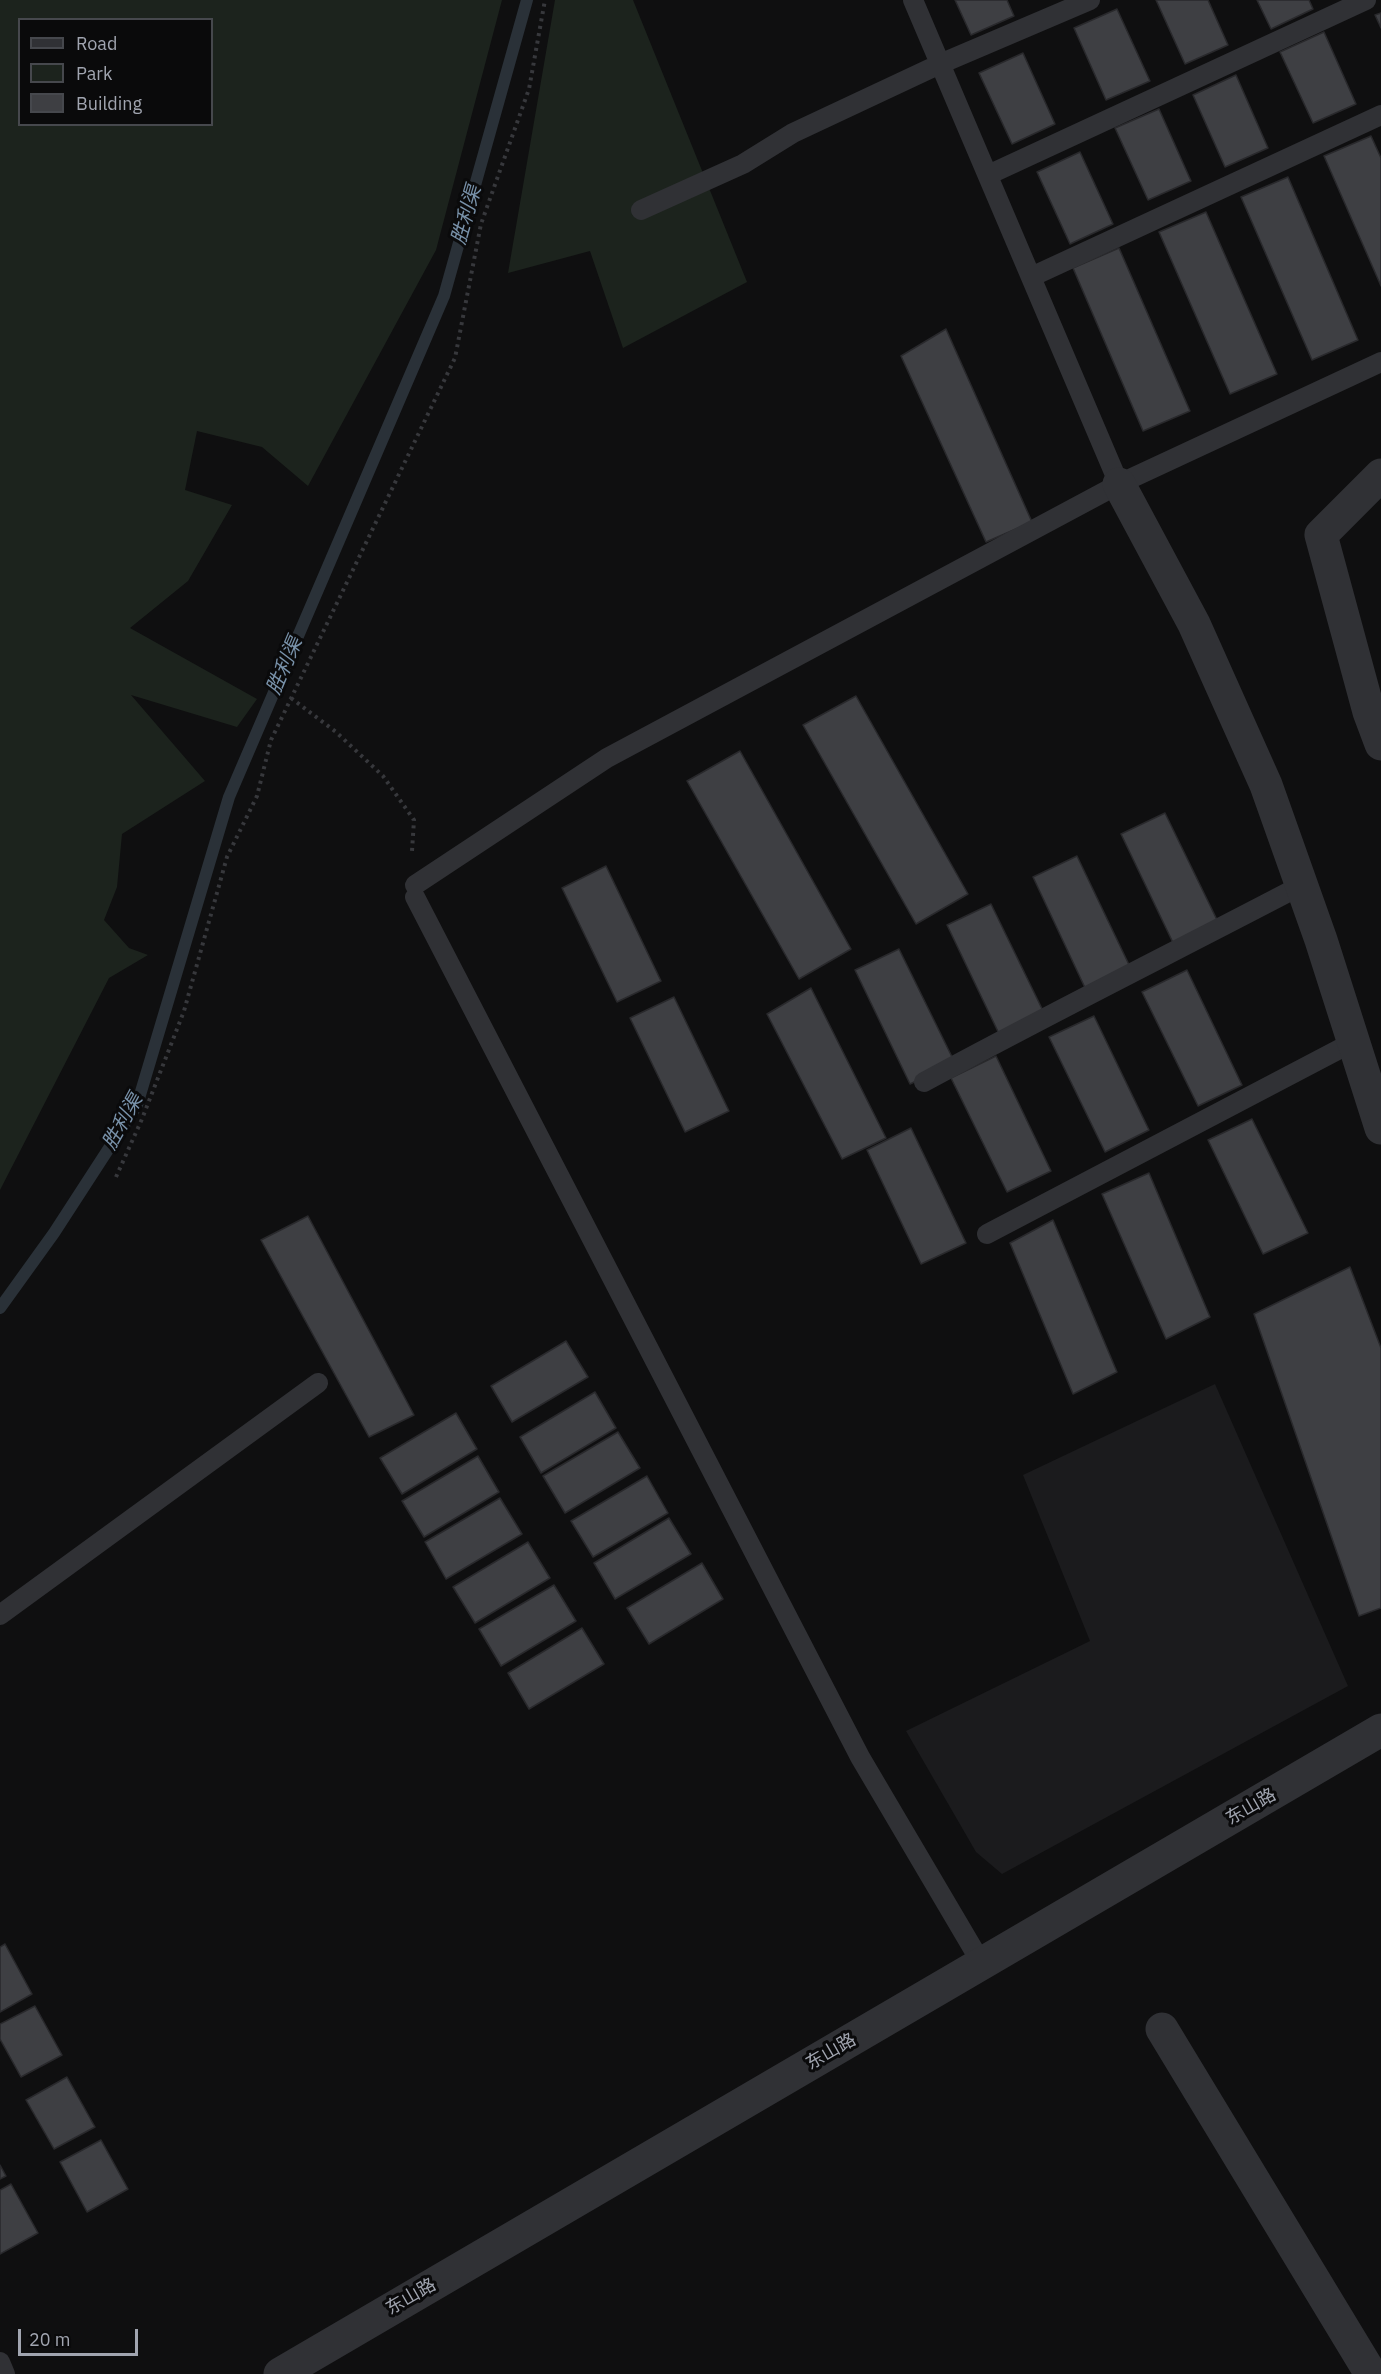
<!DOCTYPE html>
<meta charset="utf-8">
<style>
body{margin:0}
#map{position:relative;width:1381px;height:2374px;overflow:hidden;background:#0f0f10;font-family:"IBM Plex Sans",sans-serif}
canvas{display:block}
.legend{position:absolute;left:18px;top:18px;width:195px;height:108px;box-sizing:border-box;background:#0a0a0b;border:2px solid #46484d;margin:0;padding:8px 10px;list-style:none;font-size:18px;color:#a1a5b0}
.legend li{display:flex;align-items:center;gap:12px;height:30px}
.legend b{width:30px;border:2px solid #46484d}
.scale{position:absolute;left:18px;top:2329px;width:120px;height:27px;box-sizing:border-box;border:3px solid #a1a5b0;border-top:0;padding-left:8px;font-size:18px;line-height:21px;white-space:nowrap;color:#a1a5b0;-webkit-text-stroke:4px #0a0a0b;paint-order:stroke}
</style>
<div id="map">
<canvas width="1381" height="2374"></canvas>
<ul class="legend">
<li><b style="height:8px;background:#303135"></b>Road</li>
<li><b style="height:16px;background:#1c231d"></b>Park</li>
<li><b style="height:16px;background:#3e3f43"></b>Building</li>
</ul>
<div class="scale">20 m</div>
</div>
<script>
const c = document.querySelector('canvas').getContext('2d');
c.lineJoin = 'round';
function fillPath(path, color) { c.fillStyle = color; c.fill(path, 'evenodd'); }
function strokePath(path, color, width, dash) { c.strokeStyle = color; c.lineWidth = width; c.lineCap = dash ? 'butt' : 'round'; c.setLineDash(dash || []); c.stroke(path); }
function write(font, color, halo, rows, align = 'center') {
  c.font = font + ' "IBM Plex Sans","Noto Sans SC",sans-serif'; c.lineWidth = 6; c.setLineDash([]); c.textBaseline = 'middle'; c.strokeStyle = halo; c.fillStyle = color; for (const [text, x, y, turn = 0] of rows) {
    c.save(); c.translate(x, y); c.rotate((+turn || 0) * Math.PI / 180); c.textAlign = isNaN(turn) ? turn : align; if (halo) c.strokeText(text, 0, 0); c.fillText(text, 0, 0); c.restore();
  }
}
fillPath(new Path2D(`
 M 1215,1384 L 1348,1686 L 1002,1874 L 976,1852 L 906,1731 L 1090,1641 L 1023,1475 Z`), '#1b1b1d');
fillPath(new Path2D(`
 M 0,0 L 502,0 L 436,250 L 308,486 L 262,447 L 197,431 L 185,490 L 232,505 L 188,581 L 130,628 L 257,699 L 237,727 L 131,695 L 205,781 L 122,834 L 117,887 L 104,920 L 129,948 L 148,955 L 109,978 L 0,1190 ZM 20,20 L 212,20 L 212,124 L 20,124 Z
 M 555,0 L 633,0 L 747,282 L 623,348 L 590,251 L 508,273 Z`), '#1c231d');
strokePath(new Path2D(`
 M 0,1308 L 54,1233 L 137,1105 L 229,797 L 444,296 L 527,0`), '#2a3138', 12);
const building = new Path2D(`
 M 955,0 L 1007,0 L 1014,16 L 971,35 Z
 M 1156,0 L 1208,0 L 1228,45 L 1185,64 Z
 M 1257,0 L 1309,0 L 1313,9 L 1271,29 Z
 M 1117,9 L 1150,81 L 1106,100 L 1074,28 Z
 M 1381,13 L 1381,28 L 1375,15 Z
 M 1324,32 L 1356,104 L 1313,123 L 1280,52 Z
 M 1023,53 L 1055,124 L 1012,144 L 979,73 Z
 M 1236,75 L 1268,148 L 1225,167 L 1193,95 Z
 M 1159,109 L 1191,181 L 1148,200 L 1115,128 Z
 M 1371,136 L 1381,158 L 1381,286 L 1324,156 Z
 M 1080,152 L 1113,224 L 1070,244 L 1037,172 Z
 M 1288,177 L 1358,340 L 1312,360 L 1241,197 Z
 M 1206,212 L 1277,374 L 1230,394 L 1159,232 Z
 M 1119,248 L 1190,411 L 1143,431 L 1073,268 Z
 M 946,329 L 1032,522 L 986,542 L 901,356 Z
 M 856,696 L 968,894 L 916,924 L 803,725 Z
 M 740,751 L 851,949 L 799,979 L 687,781 Z
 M 1165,813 L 1221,928 L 1176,949 L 1121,834 Z
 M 1077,856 L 1132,971 L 1087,992 L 1033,877 Z
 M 606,866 L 661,981 L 617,1002 L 562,888 Z
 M 991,904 L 1047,1019 L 1002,1040 L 947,925 Z
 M 899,949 L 955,1063 L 910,1084 L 855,970 Z
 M 1187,970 L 1242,1085 L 1198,1106 L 1142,992 Z
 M 811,988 L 886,1138 L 842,1159 L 767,1014 Z
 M 674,997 L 729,1111 L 685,1132 L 630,1018 Z
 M 1094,1016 L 1149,1130 L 1105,1152 L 1049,1037 Z
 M 996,1056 L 1051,1171 L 1007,1192 L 951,1078 Z
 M 1252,1119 L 1308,1233 L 1263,1254 L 1208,1140 Z
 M 911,1128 L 966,1243 L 921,1264 L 867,1150 Z
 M 1149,1173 L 1210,1317 L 1166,1339 L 1102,1194 Z
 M 308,1216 L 414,1415 L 369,1437 L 261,1240 Z
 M 1053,1220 L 1117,1372 L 1073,1394 L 1010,1243 Z
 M 1350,1267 L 1381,1348 L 1381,1608 L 1359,1616 L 1254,1314 Z
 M 566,1341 L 588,1377 L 512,1422 L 491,1386 Z
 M 595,1392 L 616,1428 L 541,1473 L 520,1437 Z
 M 456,1413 L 477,1449 L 402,1494 L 380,1458 Z
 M 618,1432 L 640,1468 L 565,1513 L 543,1476 Z
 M 478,1456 L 499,1492 L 424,1537 L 402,1501 Z
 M 647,1476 L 668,1513 L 593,1557 L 571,1521 Z
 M 500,1498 L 522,1534 L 446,1579 L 425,1542 Z
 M 669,1518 L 691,1554 L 615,1599 L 594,1563 Z
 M 528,1542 L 550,1578 L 475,1623 L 453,1587 Z
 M 702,1563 L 723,1599 L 649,1644 L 627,1608 Z
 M 554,1585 L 576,1621 L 501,1666 L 479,1629 Z
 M 582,1628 L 604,1664 L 529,1709 L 508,1673 Z
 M 5,1944 L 32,1994 L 0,2012 L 0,1947 Z
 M 35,2006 L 62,2055 L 21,2077 L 0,2039 L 0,2024 Z
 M 67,2077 L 95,2127 L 54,2149 L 26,2100 Z
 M 101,2140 L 128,2189 L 87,2212 L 60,2162 Z
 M 0,2165 L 6,2176 L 0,2179 Z
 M 11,2184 L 38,2233 L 0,2254 L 0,2190 Z`);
fillPath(building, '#3e3f43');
strokePath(building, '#29292c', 1.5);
strokePath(new Path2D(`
 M 291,698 L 336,732 L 383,776 L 414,820 L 412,851
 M 116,1177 L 142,1119 L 184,1011 L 227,857 L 257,796 L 271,740 L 455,358 L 481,224 L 529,89 L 545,0`), '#37383c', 4, [3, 4.5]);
strokePath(new Path2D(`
 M 913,0 L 1119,484
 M 988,175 L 1366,0
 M 641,210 L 743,164 L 793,133 L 940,64 L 1090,0
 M 1031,277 L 1381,115
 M 415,885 L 607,758 L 1119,484 L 1381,362
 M 415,897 L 860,1757 L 982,1964
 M 924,1082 C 1049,1014 1176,951 1302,885
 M 987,1234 L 1353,1042
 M 0,1615 L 318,1383
 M 0,2362 L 5,2374`), '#303135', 20);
strokePath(new Path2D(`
 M 1381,475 L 1321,535 L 1369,712 L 1381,744
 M 1119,484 L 1194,624 L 1266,785 L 1321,940 L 1381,1128
 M 1162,2029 L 1371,2374`), '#303135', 33);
strokePath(new Path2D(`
 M 280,2374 L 1381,1730`), '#303135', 33);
write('18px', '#a1a5b0', '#0a0a0b', [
 ["东山路",1251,1807,-30],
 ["东山路",831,2052,-30],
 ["东山路",411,2297,-30]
]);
write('italic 20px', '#7992aa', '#0a0a0b', [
 ["胜利渠",467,215,-74],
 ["胜利渠",285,666,-67],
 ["胜利渠",123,1122,-61]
]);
</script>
